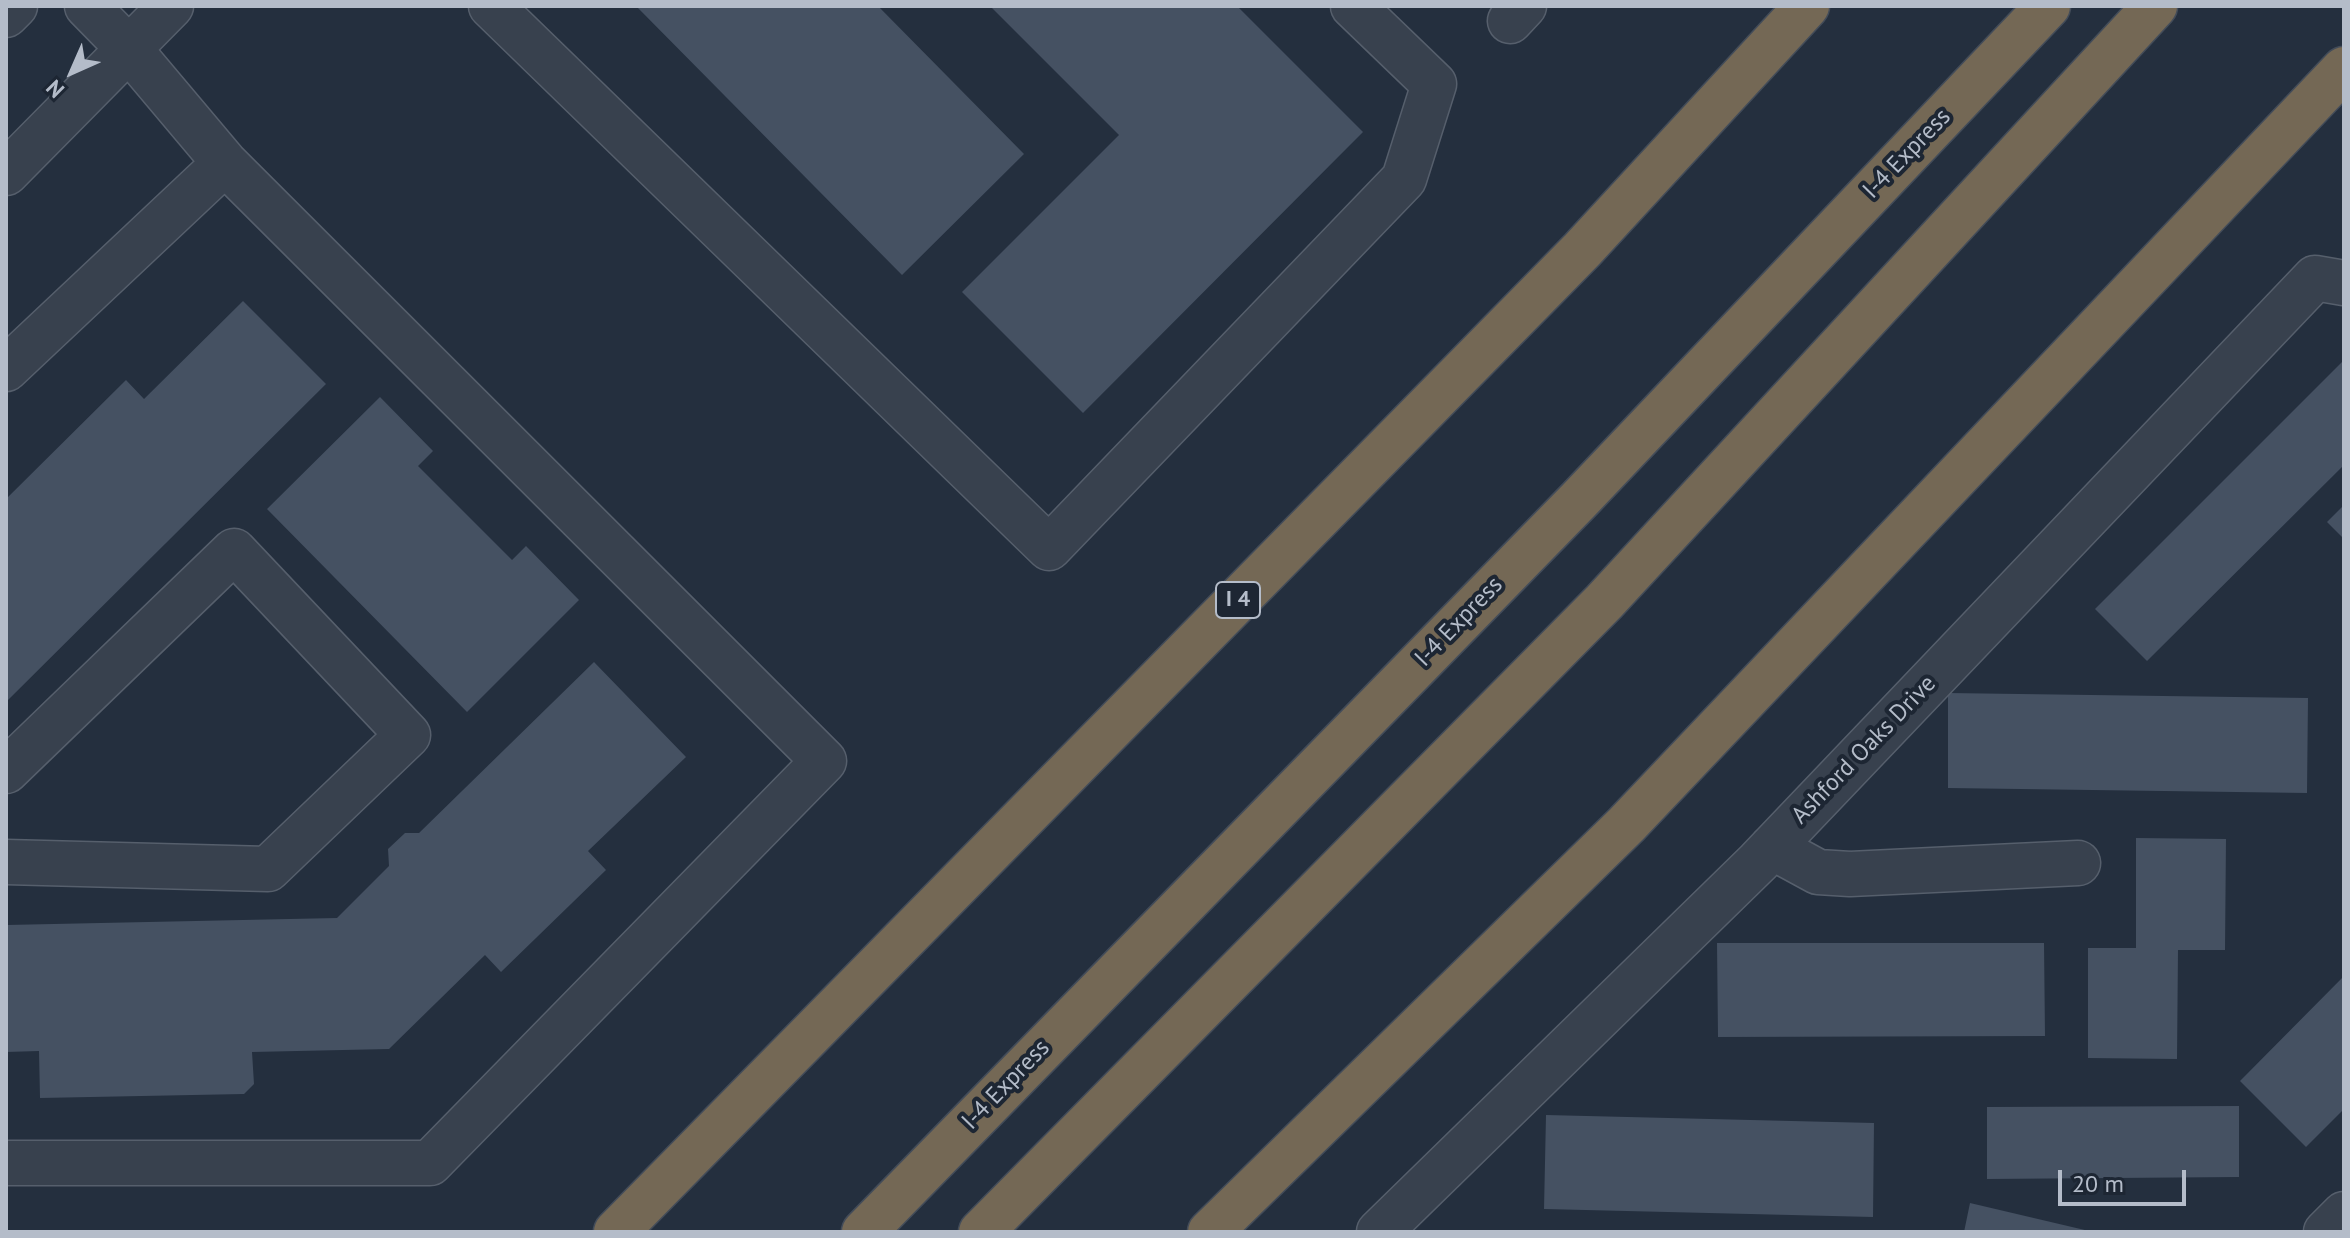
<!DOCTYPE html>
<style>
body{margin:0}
#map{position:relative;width:2350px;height:1238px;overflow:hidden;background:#242f3e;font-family:"PT Sans",sans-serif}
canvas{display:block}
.frame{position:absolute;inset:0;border:8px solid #b4bcc9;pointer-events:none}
.north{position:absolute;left:32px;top:32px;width:80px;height:80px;-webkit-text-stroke:6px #1d2633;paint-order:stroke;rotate:225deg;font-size:22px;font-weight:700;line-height:32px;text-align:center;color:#b4bcc9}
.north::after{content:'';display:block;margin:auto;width:28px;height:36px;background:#b4bcc9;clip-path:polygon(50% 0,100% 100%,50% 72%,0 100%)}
.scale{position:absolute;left:2058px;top:1170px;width:128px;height:36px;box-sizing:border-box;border:4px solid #b4bcc9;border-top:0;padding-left:10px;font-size:24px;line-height:28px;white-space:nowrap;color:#b4bcc9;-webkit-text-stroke:6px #1d2633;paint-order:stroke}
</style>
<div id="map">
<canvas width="2350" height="1238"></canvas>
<div class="frame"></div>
<div class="north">N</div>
<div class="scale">20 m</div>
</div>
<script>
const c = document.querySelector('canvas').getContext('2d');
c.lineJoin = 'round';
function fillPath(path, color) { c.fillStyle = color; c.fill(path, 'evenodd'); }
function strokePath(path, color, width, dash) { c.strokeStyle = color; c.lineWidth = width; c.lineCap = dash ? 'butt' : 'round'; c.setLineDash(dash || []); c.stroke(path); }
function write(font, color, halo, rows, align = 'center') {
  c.font = font + ' "PT Sans",sans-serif'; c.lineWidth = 8; c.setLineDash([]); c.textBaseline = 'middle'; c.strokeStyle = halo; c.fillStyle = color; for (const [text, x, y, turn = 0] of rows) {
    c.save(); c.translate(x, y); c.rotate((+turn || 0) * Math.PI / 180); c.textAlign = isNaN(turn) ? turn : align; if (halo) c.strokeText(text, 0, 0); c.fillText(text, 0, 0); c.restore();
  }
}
fillPath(new Path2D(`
 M 636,6 L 878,6 L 1024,154 L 902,275 Z
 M 990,6 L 1237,6 L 1363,132 L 1083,413 L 962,292 L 1119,135 Z
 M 243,301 L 326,384 L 6,702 L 6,499 L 126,380 L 144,399 Z
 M 2344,360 L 2344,465 L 2147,661 L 2095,609 Z
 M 380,397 L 433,451 L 418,466 L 512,560 L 526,546 L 579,600 L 467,712 L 267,509 Z
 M 2344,505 L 2344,539 L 2327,522 Z
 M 594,662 L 686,757 L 588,851 L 606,870 L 501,972 L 485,955 L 389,1049 L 252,1052 L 254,1084 L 244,1094 L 40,1098 L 39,1051 L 6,1052 L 6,925 L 337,918 L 389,866 L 388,849 L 405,833 L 419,833 Z
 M 1948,693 L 2308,698 L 2307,793 L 1948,788 Z
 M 2136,838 L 2226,839 L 2225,950 L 2178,950 L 2177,1059 L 2088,1058 L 2088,948 L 2136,948 Z
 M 1717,943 L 2044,943 L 2045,1036 L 1718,1037 Z
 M 2344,976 L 2344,1109 L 2306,1147 L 2240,1081 Z
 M 2239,1106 L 2239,1177 L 1987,1179 L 1987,1107 Z
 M 1546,1115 L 1874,1123 L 1873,1217 L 1544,1209 Z
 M 1970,1203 L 2089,1231 L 2089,1232 L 1964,1232 Z`), '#455162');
const minor = new Path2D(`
 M 491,6 L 1049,548 L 1404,179 L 1434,84 L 1353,6
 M 6,15 L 15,6
 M 1510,21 L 1524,6
 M 6,173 L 171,6
 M 6,369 L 225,163
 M 6,771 L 234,551 L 408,735 L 268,869 L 6,862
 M 1772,847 L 1818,872 L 1850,874 L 2078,863
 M 6,1163 L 430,1163 L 824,761 L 225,163 L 129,49 L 87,6
 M 1379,1232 L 1758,862 L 2315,278 L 2344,283
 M 2326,1232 L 2344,1214`);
const highway = new Path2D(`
 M 616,1232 L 1582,250 L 1807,6
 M 864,1232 L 1579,500 L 2048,6
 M 981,1232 L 1604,602 L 2155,6
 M 1210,1232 L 1626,825 L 2344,69`);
strokePath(minor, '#565f6c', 47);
strokePath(highway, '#434c59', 47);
strokePath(minor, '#38414e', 44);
strokePath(highway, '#746855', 44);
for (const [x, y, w] of [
 [1238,600,44]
]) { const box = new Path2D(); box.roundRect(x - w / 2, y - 18, w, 36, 6); c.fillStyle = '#1d2633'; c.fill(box); strokePath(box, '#b4bcc9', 2); }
write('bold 22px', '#b4bcc9', null, [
 ["I 4",1238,600]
]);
write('24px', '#b4bcc9', '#1d2633', [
 ["I-4 Express",1907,154,-46],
 ["I-4 Express",1459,622,-46],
 ["Ashford Oaks Drive",1864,750,-46],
 ["I-4 Express",1006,1085,-46]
]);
</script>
